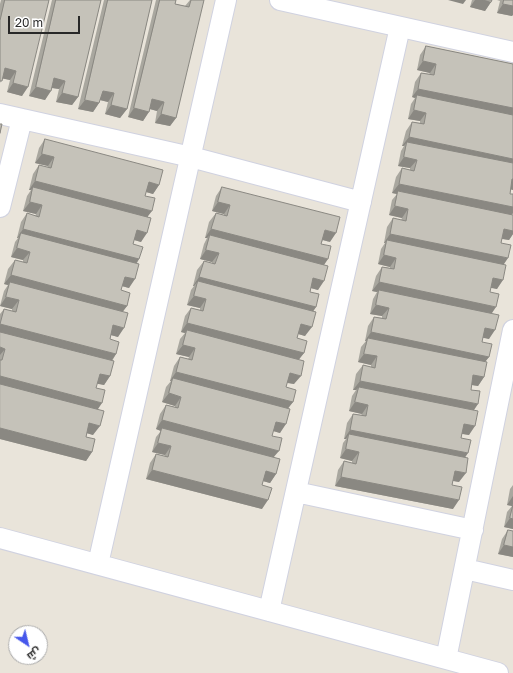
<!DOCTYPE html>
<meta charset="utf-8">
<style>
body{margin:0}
#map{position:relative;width:513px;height:673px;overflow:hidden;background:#e9e4da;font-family:"Golos Text",Cairo,sans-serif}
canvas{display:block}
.north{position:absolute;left:8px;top:625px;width:40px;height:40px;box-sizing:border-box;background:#fff;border:1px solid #a9a9a9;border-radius:50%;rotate:145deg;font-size:11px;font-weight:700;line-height:16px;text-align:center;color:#282828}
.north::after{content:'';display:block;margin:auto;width:14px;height:18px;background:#4657eb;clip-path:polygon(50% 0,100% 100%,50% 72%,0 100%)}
.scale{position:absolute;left:8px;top:16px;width:72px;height:18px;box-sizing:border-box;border:2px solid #282828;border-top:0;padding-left:5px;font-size:12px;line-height:14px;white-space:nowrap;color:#282828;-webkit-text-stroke:3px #fff;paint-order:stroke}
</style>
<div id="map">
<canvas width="513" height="673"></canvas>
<div class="north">ش</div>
<div class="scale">20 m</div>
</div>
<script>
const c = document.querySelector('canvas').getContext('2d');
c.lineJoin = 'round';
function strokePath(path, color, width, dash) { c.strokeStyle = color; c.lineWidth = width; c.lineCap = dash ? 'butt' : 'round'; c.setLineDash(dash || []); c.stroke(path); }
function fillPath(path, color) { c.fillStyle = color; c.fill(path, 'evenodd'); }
const minor = new Path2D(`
 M 280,0 L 513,52
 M 0,114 L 191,157 L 361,202
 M 0,207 L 22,119
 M 296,492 L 473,530
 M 0,538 L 498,673
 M 98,564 L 226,0
 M 465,569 L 513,580
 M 269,611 L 400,27
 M 446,659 L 513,330`);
strokePath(minor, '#d0d2e0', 22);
strokePath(minor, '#fff', 20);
fillPath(new Path2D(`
 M 1,0 L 49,0 L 22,96 L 7,92 L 10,80 L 2,78 L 0,83 L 0,4 Z
 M 52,0 L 101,0 L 78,97 L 72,105 L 56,102 L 59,89 L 51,88 L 45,100 L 29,96 Z
 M 104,0 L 152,0 L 127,109 L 120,118 L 105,114 L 108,102 L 100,100 L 99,103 L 93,112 L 78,109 Z
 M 156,0 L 176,0 L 175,4 L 185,6 L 190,0 L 202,0 L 176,118 L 170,126 L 155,123 L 157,111 L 150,109 L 143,121 L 128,117 Z
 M 472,0 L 492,0 L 491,2 L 485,11 L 470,7 Z
 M 497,0 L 513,0 L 512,16 L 497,13 L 500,1 Z
 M 426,46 L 513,64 L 513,190 L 511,189 L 510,194 L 513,194 L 513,213 L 512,215 L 513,215 L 513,234 L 509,240 L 502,239 L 501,243 L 504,264 L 497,289 L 490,287 L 490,292 L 492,313 L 489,339 L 483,337 L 482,342 L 489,357 L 485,361 L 484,377 L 478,386 L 471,385 L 471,390 L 474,410 L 469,435 L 462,434 L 461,438 L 465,457 L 459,482 L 453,481 L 452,485 L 453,509 L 335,486 L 338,470 L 344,461 L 352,463 L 352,461 L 340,458 L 343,443 L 346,439 L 344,439 L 347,423 L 353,414 L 361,415 L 362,414 L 349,411 L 352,396 L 356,390 L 353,390 L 356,374 L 363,365 L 371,367 L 371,365 L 358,362 L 361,347 L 366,341 L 365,341 L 368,326 L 374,317 L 382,318 L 382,316 L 370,314 L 373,299 L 377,292 L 372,291 L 376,276 L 382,267 L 390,268 L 390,267 L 378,264 L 381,249 L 385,243 L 384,243 L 387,227 L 393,218 L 401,220 L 402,218 L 389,215 L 392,200 L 397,194 L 392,193 L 396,177 L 402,168 L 410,170 L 410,168 L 398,166 L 401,151 L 404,146 L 402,146 L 406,131 L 412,122 L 420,123 L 420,121 L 408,119 L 411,104 L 415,98 L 412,97 L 415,82 L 421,73 L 429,74 L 430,73 L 417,70 L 420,55 Z
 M 45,139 L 159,185 L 153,194 L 146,192 L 145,196 L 148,217 L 141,242 L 134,240 L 133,244 L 139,259 L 137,263 L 129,288 L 122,286 L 121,290 L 127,306 L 123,311 L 118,337 L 111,335 L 110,339 L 116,354 L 112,361 L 110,376 L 104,385 L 97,383 L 96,388 L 98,409 L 93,435 L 87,433 L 86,437 L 92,452 L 86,461 L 0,439 L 0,314 L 4,309 L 12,311 L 12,309 L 0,306 L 4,291 L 8,285 L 4,284 L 8,269 L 15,260 L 23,262 L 23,260 L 11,257 L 15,242 L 18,238 L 17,238 L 21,222 L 27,213 L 35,216 L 36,214 L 23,211 L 27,196 L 31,190 L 29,190 L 33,174 L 39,165 L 47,167 L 48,166 L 35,163 L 39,148 Z
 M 222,187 L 330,242 L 323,240 L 321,244 L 324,264 L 318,290 L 311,288 L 310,292 L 316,307 L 313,311 L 305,336 L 298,334 L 297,338 L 304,353 L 299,359 L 294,384 L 287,383 L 286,387 L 293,402 L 288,408 L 280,433 L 273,431 L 272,436 L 276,474 L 270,483 L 263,481 L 262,485 L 262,509 L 146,479 L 150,463 L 156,454 L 164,456 L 165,455 L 152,452 L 156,437 L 161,431 L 156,429 L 160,414 L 166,405 L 175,407 L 175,406 L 162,402 L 166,387 L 171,381 L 170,381 L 174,366 L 180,357 L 188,359 L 189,357 L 176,354 L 180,339 L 185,333 L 181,332 L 185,316 L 191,308 L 200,310 L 200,308 L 187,305 L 191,290 L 194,286 L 193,286 L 197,270 L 204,261 L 212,263 L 212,262 L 200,259 L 204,244 L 207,238 L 205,238 L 209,222 L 216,213 L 224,215 L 224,214 L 212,211 L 216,196 Z
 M 513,485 L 513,529 L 504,527 L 507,512 L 512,506 L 507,505 L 510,489 Z
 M 508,530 L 513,557 L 498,554 L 502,539 Z`), '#a9a79f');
fillPath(new Path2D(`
 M 448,0 L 466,0 L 463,4 Z
 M 475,0 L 483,0 L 491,2 L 485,11 L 470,7 Z
 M 503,4 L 513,6 L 513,15 L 512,16 L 497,13 Z
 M 423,61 L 436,64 L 430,73 L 417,70 Z
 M 5,68 L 16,71 L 10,80 L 0,78 Z
 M 54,78 L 65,81 L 59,89 L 47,87 Z
 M 13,83 L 28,87 L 22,96 L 7,92 Z
 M 36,87 L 51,91 L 45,100 L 29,96 Z
 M 418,89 L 513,108 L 513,118 L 417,95 L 415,98 L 412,97 Z
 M 103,91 L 114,93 L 108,102 L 96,99 Z
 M 62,93 L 78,97 L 72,105 L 56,102 Z
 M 152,99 L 164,102 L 157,111 L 146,108 Z
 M 85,100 L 99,103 L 93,112 L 78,109 Z
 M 111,105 L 127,109 L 120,118 L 105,114 Z
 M 134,108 L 149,112 L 143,121 L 128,117 Z
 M 414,110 L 426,113 L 420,121 L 408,119 Z
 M 161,114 L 176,118 L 170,126 L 155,123 Z
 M 409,137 L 513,159 L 513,169 L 407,142 L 404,146 L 402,146 Z
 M 42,154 L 54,157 L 48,166 L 35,163 Z
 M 404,157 L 417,160 L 410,168 L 398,166 Z
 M 512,179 L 513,179 L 513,190 L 506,188 Z
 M 35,181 L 152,211 L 145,220 L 33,187 L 31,190 L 29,190 Z
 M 149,182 L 159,185 L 153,194 L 143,191 Z
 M 399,184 L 513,207 L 513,213 L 510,217 L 398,191 L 397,194 L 392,193 Z
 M 30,202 L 42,205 L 36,214 L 23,211 Z
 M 218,202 L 230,205 L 224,214 L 212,211 Z
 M 395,206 L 408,209 L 402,218 L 389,215 Z
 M 23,229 L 139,259 L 133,268 L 21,233 L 18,238 L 17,238 Z
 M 211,229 L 328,259 L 322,268 L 210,235 L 207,238 L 205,238 Z
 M 504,229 L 513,231 L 513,234 L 509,240 L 498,238 Z
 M 137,230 L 147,233 L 141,242 L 131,239 Z
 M 325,230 L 336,233 L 330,242 L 319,239 Z
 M 390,234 L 508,258 L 502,267 L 387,240 L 385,243 L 384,243 Z
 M 17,248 L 30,252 L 23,260 L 11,257 Z
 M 206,250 L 219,253 L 212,262 L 200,259 Z
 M 384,255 L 396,258 L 390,267 L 378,264 Z
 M 11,275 L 127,306 L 121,314 L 10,282 L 8,285 L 4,284 Z
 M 125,277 L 135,279 L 129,288 L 118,285 Z
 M 199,277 L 316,307 L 310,316 L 198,281 L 194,286 L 193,286 Z
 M 313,278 L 324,281 L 318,290 L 307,287 Z
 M 493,278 L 503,280 L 497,289 L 486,287 Z
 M 379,282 L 496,307 L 490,316 L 379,290 L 377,292 L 372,291 Z
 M 194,296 L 206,299 L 200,308 L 187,305 Z
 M 6,297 L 19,300 L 12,309 L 0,306 Z
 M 376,305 L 389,308 L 382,316 L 370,314 Z
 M 187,323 L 304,353 L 297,362 L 187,330 L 185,333 L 181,332 Z
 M 0,324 L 116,354 L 110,363 L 0,335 Z
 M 301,324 L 312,327 L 305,336 L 295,333 Z
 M 113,325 L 124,328 L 118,337 L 107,334 Z
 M 485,328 L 495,330 L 489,339 L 479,337 Z
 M 371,332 L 489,357 L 482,366 L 368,338 L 366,341 L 365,341 Z
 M 183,345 L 195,348 L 189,357 L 176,354 Z
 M 0,347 L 5,349 L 0,355 Z
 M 364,354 L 377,356 L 371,365 L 358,362 Z
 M 176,372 L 293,402 L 286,411 L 173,378 L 171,381 L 170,381 Z
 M 290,373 L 301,376 L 294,384 L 284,382 Z
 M 100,374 L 110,376 L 104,385 L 93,383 Z
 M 473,375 L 484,377 L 478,386 L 467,384 Z
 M 0,376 L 102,403 L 96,412 L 0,387 Z
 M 360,381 L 478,404 L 472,413 L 359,387 L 356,390 L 353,390 Z
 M 169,393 L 181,397 L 175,406 L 162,402 Z
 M 355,402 L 368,405 L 362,414 L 349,411 Z
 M 162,420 L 279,451 L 272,459 L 162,428 L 161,431 L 156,429 Z
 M 276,422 L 286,424 L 280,433 L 270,430 Z
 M 89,423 L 100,426 L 93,435 L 83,432 Z
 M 464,424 L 475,426 L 469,435 L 458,433 Z
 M 0,428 L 92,452 L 86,461 L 0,439 Z
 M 350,430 L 468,453 L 462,462 L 349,434 L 346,439 L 344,439 Z
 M 158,443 L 171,446 L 165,455 L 152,452 Z
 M 346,449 L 359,452 L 352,461 L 340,458 Z
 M 152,470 L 268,500 L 262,509 L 146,479 Z
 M 266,471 L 276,474 L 270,483 L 259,480 Z
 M 455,471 L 466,473 L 459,482 L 449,480 Z
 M 341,477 L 459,500 L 453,509 L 335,486 Z
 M 513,496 L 513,504 L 512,506 L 507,505 Z
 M 510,518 L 513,519 L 513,529 L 504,527 Z
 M 504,545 L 513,547 L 513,557 L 498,554 Z`), '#8a8882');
const building = new Path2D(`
 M 5,0 L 49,0 L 28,87 L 13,83 L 16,71 L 5,68 L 2,81 L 0,81 L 0,21 Z
 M 56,0 L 101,0 L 78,97 L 62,93 L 65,81 L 54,78 L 51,91 L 36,87 Z
 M 108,0 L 152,0 L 127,109 L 111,105 L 114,93 L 103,91 L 99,103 L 85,100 Z
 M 160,0 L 176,0 L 175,4 L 189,7 L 191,0 L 204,0 L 176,118 L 161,114 L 164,102 L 152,99 L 149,112 L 134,108 Z
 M 483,0 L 492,0 L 491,2 Z
 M 504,0 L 513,0 L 513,6 L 503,4 Z
 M 426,46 L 513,64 L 513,108 L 418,89 L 421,73 L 434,75 L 436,64 L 423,61 Z
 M 417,95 L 513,115 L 513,159 L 409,137 L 412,122 L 424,124 L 426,113 L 414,110 Z
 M 0,124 L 2,124 L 0,133 Z
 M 45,139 L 163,170 L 159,185 L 149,182 L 145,196 L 155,198 L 152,211 L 35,181 L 39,165 L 51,168 L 54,157 L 42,154 Z
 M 407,142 L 513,163 L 513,179 L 512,179 L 510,194 L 513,194 L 513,207 L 399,184 L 402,168 L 414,171 L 417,160 L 404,157 Z
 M 33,187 L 151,218 L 147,233 L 137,230 L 133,244 L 143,247 L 139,259 L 23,229 L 27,213 L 39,217 L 42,205 L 30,202 Z
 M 222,187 L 340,217 L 336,233 L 325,230 L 321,244 L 331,246 L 328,259 L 211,229 L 216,213 L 227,216 L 230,205 L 218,202 Z
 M 398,191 L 513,215 L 513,231 L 504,229 L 501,243 L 511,245 L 508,258 L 390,234 L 393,218 L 406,221 L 408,209 L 395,206 Z
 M 21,233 L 139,264 L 135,279 L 125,277 L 121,290 L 130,293 L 127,306 L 11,275 L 15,260 L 27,263 L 30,252 L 17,248 Z
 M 210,235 L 328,266 L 324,281 L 313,278 L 310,292 L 319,294 L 316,307 L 199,277 L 204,261 L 215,264 L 219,253 L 206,250 Z
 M 387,240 L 506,265 L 503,280 L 493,278 L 490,292 L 499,294 L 496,307 L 379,282 L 382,267 L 394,269 L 396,258 L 384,255 Z
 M 198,281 L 316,312 L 312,327 L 301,324 L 297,338 L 307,341 L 304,353 L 187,323 L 191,308 L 203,311 L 206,299 L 194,296 Z
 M 10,282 L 128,313 L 124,328 L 113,325 L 110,339 L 119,342 L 116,354 L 0,324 L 4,309 L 16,312 L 19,300 L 6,297 Z
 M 379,290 L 499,315 L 495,330 L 485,328 L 482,342 L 492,344 L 489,357 L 371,332 L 374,317 L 386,319 L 389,308 L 376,305 Z
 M 187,330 L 304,361 L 301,376 L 290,373 L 286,387 L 296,390 L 293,402 L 176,372 L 180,357 L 192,360 L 195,348 L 183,345 Z
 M 0,332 L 114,361 L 110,376 L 100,374 L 96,388 L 105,390 L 102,403 L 0,376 L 0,360 L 2,360 L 5,349 L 0,347 Z
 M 368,338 L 487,362 L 484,377 L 473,375 L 471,390 L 480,391 L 478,404 L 360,381 L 363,365 L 375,368 L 377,356 L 364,354 Z
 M 173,378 L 290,409 L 286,424 L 276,422 L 272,436 L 282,438 L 279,451 L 162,420 L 166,405 L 178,408 L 181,397 L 169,393 Z
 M 0,384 L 104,411 L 100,426 L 89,423 L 86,437 L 95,439 L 92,452 L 0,428 Z
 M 359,387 L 478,411 L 475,426 L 464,424 L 461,438 L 471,440 L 468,453 L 350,430 L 353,414 L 366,416 L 368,405 L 355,402 Z
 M 162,428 L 280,459 L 276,474 L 266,471 L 262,485 L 272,488 L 268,500 L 152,470 L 156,454 L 168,457 L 171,446 L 158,443 Z
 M 349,434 L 468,458 L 466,473 L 455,471 L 452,485 L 462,487 L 459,500 L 341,477 L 344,461 L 356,464 L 359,452 L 346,449 Z
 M 513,505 L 513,519 L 510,518 Z
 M 508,530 L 513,531 L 513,547 L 504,545 Z`);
fillPath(building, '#c5c2b9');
strokePath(building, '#8a8882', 1);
</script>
